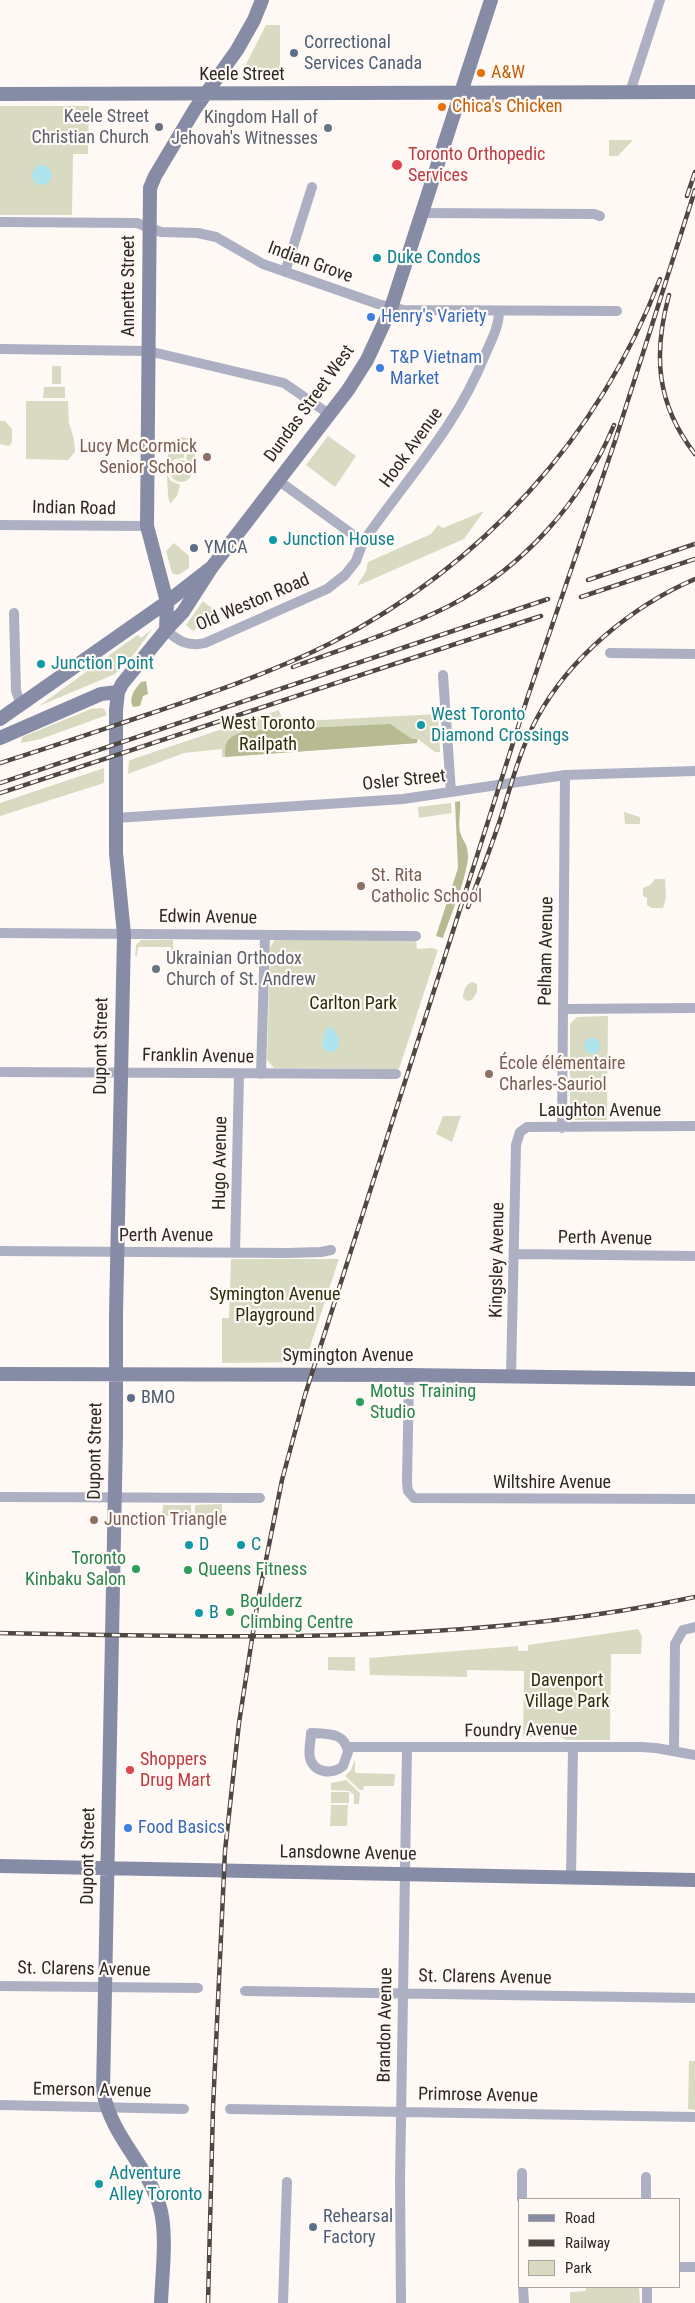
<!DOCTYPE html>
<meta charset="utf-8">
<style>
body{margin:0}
#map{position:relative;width:695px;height:2303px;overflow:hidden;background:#fff9f5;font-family:"Roboto Condensed",sans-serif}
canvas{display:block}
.legend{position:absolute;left:518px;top:2198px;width:162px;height:90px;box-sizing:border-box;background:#fff9f5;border:1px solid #aba5a1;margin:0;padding:6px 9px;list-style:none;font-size:15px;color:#2d2824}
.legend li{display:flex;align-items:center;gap:10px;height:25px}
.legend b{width:25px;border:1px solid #aba5a1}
</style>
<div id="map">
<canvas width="695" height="2303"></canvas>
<ul class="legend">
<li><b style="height:6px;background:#868ca6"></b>Road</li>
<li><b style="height:6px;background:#4e4844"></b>Railway</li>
<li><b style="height:14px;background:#d8dbc1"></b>Park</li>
</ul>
</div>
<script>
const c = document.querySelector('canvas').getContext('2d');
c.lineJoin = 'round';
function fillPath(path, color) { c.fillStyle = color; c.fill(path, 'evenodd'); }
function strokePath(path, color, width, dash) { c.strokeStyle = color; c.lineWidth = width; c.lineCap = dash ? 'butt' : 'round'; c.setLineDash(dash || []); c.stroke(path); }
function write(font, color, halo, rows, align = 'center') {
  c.font = font + ' "Roboto Condensed",sans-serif'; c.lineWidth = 4.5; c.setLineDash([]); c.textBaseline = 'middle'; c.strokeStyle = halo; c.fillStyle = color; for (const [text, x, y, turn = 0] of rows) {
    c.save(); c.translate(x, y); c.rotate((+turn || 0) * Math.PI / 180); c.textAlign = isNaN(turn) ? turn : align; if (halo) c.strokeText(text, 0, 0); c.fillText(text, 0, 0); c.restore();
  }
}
fillPath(new Path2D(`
 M 266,25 L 280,25 L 280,81 L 243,77 L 241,74 Z
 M 0,106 L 89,106 L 88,154 L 73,154 L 72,215 L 0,215 Z
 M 609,140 L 633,140 L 618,156 L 609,156 Z
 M 52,366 L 61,366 L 61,384 L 52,384 Z
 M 44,387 L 65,387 L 65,398 L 43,398 Z
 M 26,401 L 68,401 L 69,423 L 74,439 L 75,452 L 68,460 L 26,459 Z
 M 0,421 L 5,421 L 12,429 L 12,442 L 9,446 L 0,444 Z
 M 328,436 L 356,456 L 335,487 L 306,465 Z
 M 181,437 C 197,439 195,454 195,467 L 186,459 L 187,454 L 190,454 L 191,447 L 182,446 L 181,453 L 184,454 L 184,458 L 175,459 L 168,466 C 168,453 166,441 181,437 Z
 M170 471a11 11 0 1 1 22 0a11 11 0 1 1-22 0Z
 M 167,475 L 171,481 L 180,485 L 177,496 L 170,504 L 168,496 Z
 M 484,511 L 464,539 L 357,586 L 366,571 L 368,562 L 431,534 L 438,525 L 443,528 Z
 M 174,543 L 189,556 L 189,568 L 178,575 L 172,573 L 166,551 Z
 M 203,601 L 218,613 L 193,631 L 186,625 Z
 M 152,629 L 135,653 L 115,674 L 39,706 L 136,636 L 138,635 L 141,638 Z
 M 101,708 L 104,709 L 107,715 L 41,739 L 21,743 L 22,737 L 91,709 Z
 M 279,710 L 283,722 L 438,714 L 440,752 L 435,752 L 418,739 L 417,743 L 222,757 L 222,749 L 184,753 L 128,774 L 129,761 L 133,759 Z
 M 104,768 L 104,783 L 0,816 L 0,803 Z
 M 451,803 L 452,813 L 419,818 L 418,807 Z
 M 624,812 L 640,817 L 640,824 L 625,824 Z
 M 655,879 L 665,879 L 666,898 L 663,908 L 652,908 L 647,905 L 647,898 L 643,896 L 643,888 L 650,885 Z
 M 141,940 L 173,940 L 173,960 L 171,960 L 171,947 L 138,947 L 137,956 L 135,956 L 136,945 Z
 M 275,940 L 416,940 L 417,949 L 432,948 L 438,950 L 399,1069 L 274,1068 L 267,1060 L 270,947 Z
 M 472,982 L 477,984 L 477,992 L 472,1000 L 467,1001 L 463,998 C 463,991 466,984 472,982 Z
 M 608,1016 L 607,1120 L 575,1120 L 570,1114 L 570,1024 L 577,1017 Z
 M 443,1116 L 461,1116 L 452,1142 L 436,1134 Z
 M 231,1259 L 339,1259 L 305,1362 L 222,1363 L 222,1318 L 229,1318 Z
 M 222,1504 L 222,1515 L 215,1513 L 215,1516 L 195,1515 L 195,1505 Z
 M 163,1505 L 191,1505 L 191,1515 L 162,1516 Z
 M 638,1629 L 642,1636 L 641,1654 L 611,1654 L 610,1740 L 567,1740 L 560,1737 L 523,1737 L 524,1671 L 467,1670 L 467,1677 L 370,1675 L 369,1658 L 518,1646 L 518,1651 L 528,1651 L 528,1645 Z
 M 328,1657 L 355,1657 L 355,1671 L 328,1670 Z
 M 355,1759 L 355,1773 L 395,1774 L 394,1786 L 364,1786 L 363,1790 L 360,1790 L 345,1776 L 351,1770 Z
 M 346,1780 L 360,1793 L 359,1804 L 354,1804 L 354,1795 L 349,1791 L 331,1790 L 331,1783 Z
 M 331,1792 L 349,1792 L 349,1803 L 331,1803 Z
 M 331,1805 L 348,1805 L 347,1826 L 330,1826 Z
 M 689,2061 L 695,2061 L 695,2110 L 688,2109 Z
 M 586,2287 L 639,2287 L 640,2303 L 570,2303 L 570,2292 L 586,2291 Z`), '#d8dbc1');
fillPath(new Path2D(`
 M 146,681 L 148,694 L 143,696 L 140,706 L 133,707 C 128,698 135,689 141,682 Z
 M 390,724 L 412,739 L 417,739 L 417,743 L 225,757 C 225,739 228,738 244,731 Z
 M 460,801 C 461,811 458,822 460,832 C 463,842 468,843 468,857 C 467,877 450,917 443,938 L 436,936 L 458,868 L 455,802 Z`), '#b6bb91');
fillPath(new Path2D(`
 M32 175a10 10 0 1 1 20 0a10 10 0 1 1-20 0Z
 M 330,1027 C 338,1030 341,1043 337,1050 L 331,1052 L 325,1051 L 322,1044 L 326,1029 Z
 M584 1046a8 8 0 1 1 16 0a8 8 0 1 1-16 0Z`), '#aee4ee');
strokePath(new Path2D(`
 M 630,92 L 660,0
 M 422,213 L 594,214 L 600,216
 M 0,222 L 137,223 L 161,232 L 198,233 L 216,237 L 263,264 L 378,304 L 404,310 L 617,311
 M 285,272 L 312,187
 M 0,349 L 148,351 L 284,383 L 329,414
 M 279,481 L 363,542
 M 0,525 L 147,526
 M 14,613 L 16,691 L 21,704
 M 166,630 C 178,641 188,647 205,643 L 327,589 L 345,575 L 356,561 L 363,542 C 407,478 456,428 485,355 C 491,341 499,327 499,311
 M 610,653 L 695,654
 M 443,675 L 451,792
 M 116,818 L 403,799 L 565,775 L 695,771
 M 0,933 L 416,936
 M 563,1009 L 695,1008
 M 0,1072 L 396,1074
 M 261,1074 L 265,935
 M 562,1128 L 565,775
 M 0,1251 L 287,1253 L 321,1252 L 331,1250
 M 235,1253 L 239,1074
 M 514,1254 L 695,1256
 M 409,1375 L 407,1483 L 408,1491 L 414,1498 L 695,1499
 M 511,1376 L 516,1145 L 520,1132 L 527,1127 L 695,1126
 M 0,1497 L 260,1498
 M 311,1733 C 328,1734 345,1732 348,1752 L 343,1766 C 332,1775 314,1773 310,1758 C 308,1750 311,1741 311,1733 Z
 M 348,1747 L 641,1747 L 656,1748 L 695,1755
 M 674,1751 L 675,1644 L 683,1630 L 695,1627
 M 571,1877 L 573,1748
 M 0,1986 L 198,1988
 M 245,1991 L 695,1998
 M 0,2105 L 184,2109
 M 230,2109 L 695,2117
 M 522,2173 L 522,2199
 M 646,2177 L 646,2199
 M 679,2267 L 695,2267
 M 523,2287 L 524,2303
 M 647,2287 L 647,2303
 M 283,2303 L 287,2182
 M 401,2303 L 400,2181 L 407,1748`), '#acb0c2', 10);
strokePath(new Path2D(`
 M 0,94 L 695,92
 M 166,630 L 167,602 L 147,526 L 150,188 L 155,176 L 195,109 L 237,50 L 254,20 L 262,0
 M 0,719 L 167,602 L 212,567 L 348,390 L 367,360 L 391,308 L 491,0
 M 0,738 L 101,694 L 118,692
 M 0,1374 L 409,1375 L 695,1379
 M 0,1866 L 695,1880
 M 161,2303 C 162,2274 168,2231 159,2204 C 145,2162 111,2136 103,2091 L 116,1435 L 116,1314 L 124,934 L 116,853 L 116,710 L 118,692 L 122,684 L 166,630 L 183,612 L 212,567`), '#868ca6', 14);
const rail = new Path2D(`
 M 687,196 L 695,172
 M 669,295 C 653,354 656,404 695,454
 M 588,580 L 695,544
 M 581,597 L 695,559
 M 293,667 C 345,648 399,631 449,606 C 523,568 582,502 614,425
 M 0,763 C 48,748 95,732 143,716 C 206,695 271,673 331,643 C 482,566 599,437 660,279
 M 0,783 L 548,599
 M 0,793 L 541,616
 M 468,907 C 480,876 492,845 502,814 C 512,781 521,748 537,718 C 570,657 632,606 695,579
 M 0,1633 C 231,1637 467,1646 695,1597
 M 208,2303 L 213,2108 L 225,1851 L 239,1723 L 258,1600 L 282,1480 L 305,1395 L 528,696 L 615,441 L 695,190`);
strokePath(rail, '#4e4844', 4.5);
strokePath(rail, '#fff9f5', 2.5, [8]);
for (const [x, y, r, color] of [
 [294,53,5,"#5c6f8a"],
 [481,73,5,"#e8710a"],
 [442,107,5,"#e8710a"],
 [159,127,5,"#6b7280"],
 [328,128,5,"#6b7280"],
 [397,165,6,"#e0444e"],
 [377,258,5,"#0f9aa8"],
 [371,317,5,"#3f7fe0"],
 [380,368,5,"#3f7fe0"],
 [207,457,5,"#8d6e63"],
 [273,540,5,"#0f9aa8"],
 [194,548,5,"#5c6f8a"],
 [41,664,5,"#0f9aa8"],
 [421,725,5,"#0f9aa8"],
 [361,886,5,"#8d6e63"],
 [156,969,5,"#6b7280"],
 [489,1074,5,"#8d6e63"],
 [131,1398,5,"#5c6f8a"],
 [360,1402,5,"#2e9e5b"],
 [94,1520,5,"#8d6e63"],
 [189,1545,5,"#0f9aa8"],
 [241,1545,5,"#0f9aa8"],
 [136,1569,5,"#2e9e5b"],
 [188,1570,5,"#2e9e5b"],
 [230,1612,5,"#2e9e5b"],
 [199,1613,5,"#0f9aa8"],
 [130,1770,5,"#e0444e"],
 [128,1828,5,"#3f7fe0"],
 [99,2184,5,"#0f9aa8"],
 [313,2227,5,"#5c6f8a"]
]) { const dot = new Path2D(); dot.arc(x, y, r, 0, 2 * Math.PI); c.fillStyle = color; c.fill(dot); strokePath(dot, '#fff9f5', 2); }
write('18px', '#4e5e75', '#fff9f5', [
 ["Correctional",304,43],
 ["Services Canada",304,64],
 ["YMCA",204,548],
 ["BMO",141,1398],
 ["Rehearsal",323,2217],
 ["Factory",323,2238]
], 'left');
write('18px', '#c56008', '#fff9f5', [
 ["A&W",491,73],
 ["Chica's Chicken",452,107]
], 'left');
write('18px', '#2d2824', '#fff9f5', [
 ["Keele Street",242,75],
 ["Indian Grove",310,263,20],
 ["Annette Street",129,286,-90],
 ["Dundas Street West",310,404,-54],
 ["Hook Avenue",412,448,-54],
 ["Indian Road",74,509,1],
 ["Old Weston Road",253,603,-23],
 ["Osler Street",404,781,-6],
 ["Edwin Avenue",208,918,1],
 ["Pelham Avenue",547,951,-89],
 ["Dupont Street",102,1046,-89],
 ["Franklin Avenue",198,1057,1],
 ["Laughton Avenue",600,1111],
 ["Hugo Avenue",221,1163,-89],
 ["Perth Avenue",166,1236],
 ["Perth Avenue",605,1239,1],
 ["Kingsley Avenue",498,1260,-89],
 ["Symington Avenue",348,1356],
 ["Dupont Street",96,1451,-89],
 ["Wiltshire Avenue",552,1483],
 ["Foundry Avenue",521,1731,-1],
 ["Lansdowne Avenue",348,1854,1],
 ["Dupont Street",89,1856,-89],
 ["St. Clarens Avenue",84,1970,1],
 ["St. Clarens Avenue",485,1978,1],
 ["Brandon Avenue",386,2025,-89],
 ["Emerson Avenue",92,2091,1],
 ["Primrose Avenue",478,2096,1]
]);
write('18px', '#5b616d', '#fff9f5', [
 ["Keele Street",149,117],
 ["Christian Church",149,138],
 ["Kingdom Hall of",318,118],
 ["Jehovah's Witnesses",318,139],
 ["Ukrainian Orthodox",166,959,"left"],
 ["Church of St. Andrew",166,980,"left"]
], 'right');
write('18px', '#be3a42', '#fff9f5', [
 ["Toronto Orthopedic",408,155],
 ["Services",408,176],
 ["Shoppers",140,1760],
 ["Drug Mart",140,1781]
], 'left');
write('18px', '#0d838f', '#fff9f5', [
 ["Duke Condos",387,258],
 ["Junction House",283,540],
 ["Junction Point",51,664],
 ["West Toronto",431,715],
 ["Diamond Crossings",431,736],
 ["D",199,1545],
 ["C",251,1545],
 ["B",209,1613],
 ["Adventure",109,2174],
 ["Alley Toronto",109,2195]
], 'left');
write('18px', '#366cbe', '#fff9f5', [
 ["Henry's Variety",381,317],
 ["T&P Vietnam",390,358],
 ["Market",390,379],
 ["Food Basics",138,1828]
], 'left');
write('18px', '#785e54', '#fff9f5', [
 ["Lucy McCormick",197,447,"right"],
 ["Senior School",197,468,"right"],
 ["St. Rita",371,876],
 ["Catholic School",371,897],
 ["École élémentaire",499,1064],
 ["Charles-Sauriol",499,1085],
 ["Junction Triangle",104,1520]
], 'left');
write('18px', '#2b2e0c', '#fff9f5', [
 ["West Toronto",268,724],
 ["Railpath",268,745],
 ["Carlton Park",353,1004],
 ["Symington Avenue",275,1295],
 ["Playground",275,1316],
 ["Davenport",567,1681],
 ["Village Park",567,1702]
]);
write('18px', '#27864d', '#fff9f5', [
 ["Motus Training",370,1392],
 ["Studio",370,1413],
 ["Toronto",126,1559,"right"],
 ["Kinbaku Salon",126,1580,"right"],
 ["Queens Fitness",198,1570],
 ["Boulderz",240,1602],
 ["Climbing Centre",240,1623]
], 'left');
</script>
